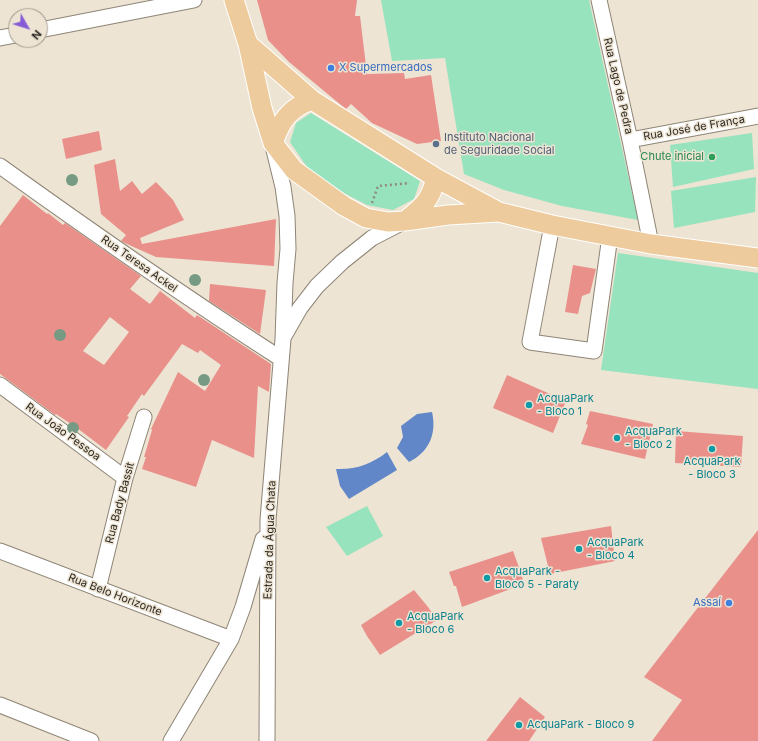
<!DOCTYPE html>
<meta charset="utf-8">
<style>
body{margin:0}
#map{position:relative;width:758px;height:741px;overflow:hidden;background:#ede4d3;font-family:Inter,sans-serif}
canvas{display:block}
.north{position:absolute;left:8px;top:8px;width:40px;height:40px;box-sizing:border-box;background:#ede4d3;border:1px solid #a0998c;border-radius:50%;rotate:129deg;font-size:11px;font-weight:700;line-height:16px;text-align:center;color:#2c2822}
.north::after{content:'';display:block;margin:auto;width:14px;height:18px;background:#865cd6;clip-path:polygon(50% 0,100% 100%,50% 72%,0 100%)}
</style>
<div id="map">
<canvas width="758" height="741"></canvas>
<div class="north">N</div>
</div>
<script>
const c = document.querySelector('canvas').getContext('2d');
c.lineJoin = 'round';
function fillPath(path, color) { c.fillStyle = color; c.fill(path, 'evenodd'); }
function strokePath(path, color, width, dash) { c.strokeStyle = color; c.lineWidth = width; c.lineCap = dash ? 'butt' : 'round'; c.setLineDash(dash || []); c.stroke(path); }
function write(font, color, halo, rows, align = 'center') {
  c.font = font + ' Inter,sans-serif'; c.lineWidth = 3; c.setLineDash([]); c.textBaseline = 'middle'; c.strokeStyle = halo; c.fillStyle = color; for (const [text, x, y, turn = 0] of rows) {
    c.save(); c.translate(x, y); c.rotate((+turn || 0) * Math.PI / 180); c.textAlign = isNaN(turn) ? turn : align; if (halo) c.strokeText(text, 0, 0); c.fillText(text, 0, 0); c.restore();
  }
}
fillPath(new Path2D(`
 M 381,0 L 589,0 L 638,220 L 562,206 L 504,190 L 464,174 L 445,58 L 392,61 Z
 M 311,113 L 420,181 L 414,199 L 393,210 L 367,205 L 336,189 L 307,167 L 290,142 L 296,123 Z
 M 752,133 L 754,169 L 673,187 L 670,145 Z
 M 756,177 L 755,212 L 674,228 L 671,191 Z
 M 618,253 L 758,273 L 758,389 L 601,370 Z
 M 367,506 L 383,536 L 347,556 L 326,527 Z`), '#96e3be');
fillPath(new Path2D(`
 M 432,412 C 437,434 429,452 409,462 L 397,448 L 403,437 L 401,426 L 417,414 Z
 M 387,452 L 397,470 L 349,499 L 340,486 L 336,469 C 355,470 372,464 387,452 Z`), '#6187c8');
fillPath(new Path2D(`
 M 257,0 L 357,0 L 355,16 L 360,16 L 367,74 L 404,73 L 405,79 L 431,75 L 441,141 L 417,144 L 372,123 L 351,104 L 346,109 L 341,105 L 289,62 L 268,40 Z
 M 99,131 L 102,150 L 66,159 L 62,139 Z
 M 115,159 L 120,191 L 132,181 L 142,194 L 156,182 L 173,200 L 184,220 L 140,238 L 142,244 L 276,219 L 274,266 L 156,257 L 127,244 L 121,241 L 126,235 L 101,214 L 94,165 Z
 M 23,195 L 47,214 L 48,213 L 63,225 L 65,223 L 141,276 L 130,289 L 150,304 L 160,291 L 195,318 L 197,315 L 271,364 L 269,392 L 258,386 L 254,458 L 212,440 L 196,487 L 142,469 L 146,457 L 144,457 L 147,447 L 152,430 L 151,429 L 178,372 L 205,391 L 221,365 L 200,350 L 198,353 L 182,344 L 144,396 L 142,394 L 127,416 L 129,417 L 106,450 L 77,428 L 56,414 L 55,415 L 0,374 L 0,226 ZM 110,317 L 129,332 L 104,365 L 83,351 Z
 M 573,265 L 596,269 L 590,293 L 582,296 L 578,314 L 565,312 Z
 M 210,284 L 266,290 L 260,334 L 209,301 Z
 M 507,375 L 566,401 L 553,433 L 493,408 Z
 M 590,411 L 653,424 L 645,459 L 581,444 L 588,425 L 586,424 Z
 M 676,431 L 743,436 L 741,467 L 675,463 Z
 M 611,526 L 615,561 L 550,574 L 541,538 Z
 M 758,530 L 758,741 L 652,741 L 682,700 L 644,677 Z
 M 513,551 L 520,570 L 524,584 L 462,607 L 456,586 L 454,586 L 449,572 Z
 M 414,590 L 428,607 L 437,620 L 380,655 L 367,636 L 361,625 Z
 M 520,697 L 545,717 L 529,741 L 486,741 Z`), '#e9908b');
const minor = new Path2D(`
 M 599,0 L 630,140 L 651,244
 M 40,30 L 194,0
 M 0,38 L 16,35
 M 630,140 L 758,116
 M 0,166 C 92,232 185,297 280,358
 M 552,225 L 530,342 L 594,351 L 610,236
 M 284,336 L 300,308 L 317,286 L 342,262 L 372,238 L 403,222
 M 0,385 L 125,478
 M 0,551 L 231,639
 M 98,589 L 125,478 L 144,417
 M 0,705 L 91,741
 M 171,741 L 231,639 L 243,607 L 263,539
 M 267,741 L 268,520 L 283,339 L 285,283 L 288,249 L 287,216 L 283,187 L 273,146`);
const major = new Path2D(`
 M 234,0 L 248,44 L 262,108 L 273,143 L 294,170 L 344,206 L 366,218 L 388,222 L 405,221 L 448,215 L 499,212
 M 248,44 L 312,100 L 436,178 L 499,212 L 552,225 L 651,244 L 758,258
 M 273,143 C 281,121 289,108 312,100
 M 405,221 C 422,207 430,202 436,178`);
strokePath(minor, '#8e8576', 17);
strokePath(major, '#fff', 21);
strokePath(new Path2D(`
 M 372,203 L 378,186 L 410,183`), '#918a7e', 2.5, [2, 3]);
strokePath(minor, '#fff', 15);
strokePath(major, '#eecb9c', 19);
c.fillStyle = '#769a83';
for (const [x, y] of [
 [72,180],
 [195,280],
 [60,335],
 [204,380],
 [73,428]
]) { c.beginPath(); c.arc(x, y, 6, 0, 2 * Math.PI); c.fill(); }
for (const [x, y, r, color] of [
 [331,68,4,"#3f7fe0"],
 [436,144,4,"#5c6f8a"],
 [712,157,4,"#2e9e5b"],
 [529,405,4,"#0f9aa8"],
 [617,438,4,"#0f9aa8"],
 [712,449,4,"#0f9aa8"],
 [579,549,4,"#0f9aa8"],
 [487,578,4,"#0f9aa8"],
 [729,603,4,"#3f7fe0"],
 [399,623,4,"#0f9aa8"],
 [519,725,4,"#0f9aa8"]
]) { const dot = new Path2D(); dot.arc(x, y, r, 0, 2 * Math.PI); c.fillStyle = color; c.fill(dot); strokePath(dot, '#ede4d3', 1.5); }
write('11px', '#366cbe', '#ede4d3', [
 ["X Supermercados",339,68],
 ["Assaí",721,603,"right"]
], 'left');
write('11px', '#2c2822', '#ede4d3', [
 ["Rua Lago de Pedra",618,86,77],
 ["Rua José de França",694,128,-10],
 ["Rua Teresa Ackel",139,264,35],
 ["Rua João Pessoa",63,432,36],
 ["Rua Bady Bassit",120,503,-75],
 ["Estrada da Água Chata",270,540,-88],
 ["Rua Belo Horizonte",115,595,21]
]);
write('11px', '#4e5e75', '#ede4d3', [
 ["Instituto Nacional",444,138],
 ["de Seguridade Social",444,151]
], 'left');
write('11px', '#27864d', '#ede4d3', [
 ["Chute inicial",704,157]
], 'right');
write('11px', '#0d838f', '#ede4d3', [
 ["AcquaPark",537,399],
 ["- Bloco 1",537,412],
 ["AcquaPark",625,432],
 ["- Bloco 2",625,445],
 ["AcquaPark",712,462,"center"],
 ["- Bloco 3",712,475,"center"],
 ["AcquaPark",587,543],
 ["- Bloco 4",587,556],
 ["AcquaPark -",495,572],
 ["Bloco 5 - Paraty",495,585],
 ["AcquaPark",407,617],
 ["- Bloco 6",407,630],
 ["AcquaPark - Bloco 9",527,725]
], 'left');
</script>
